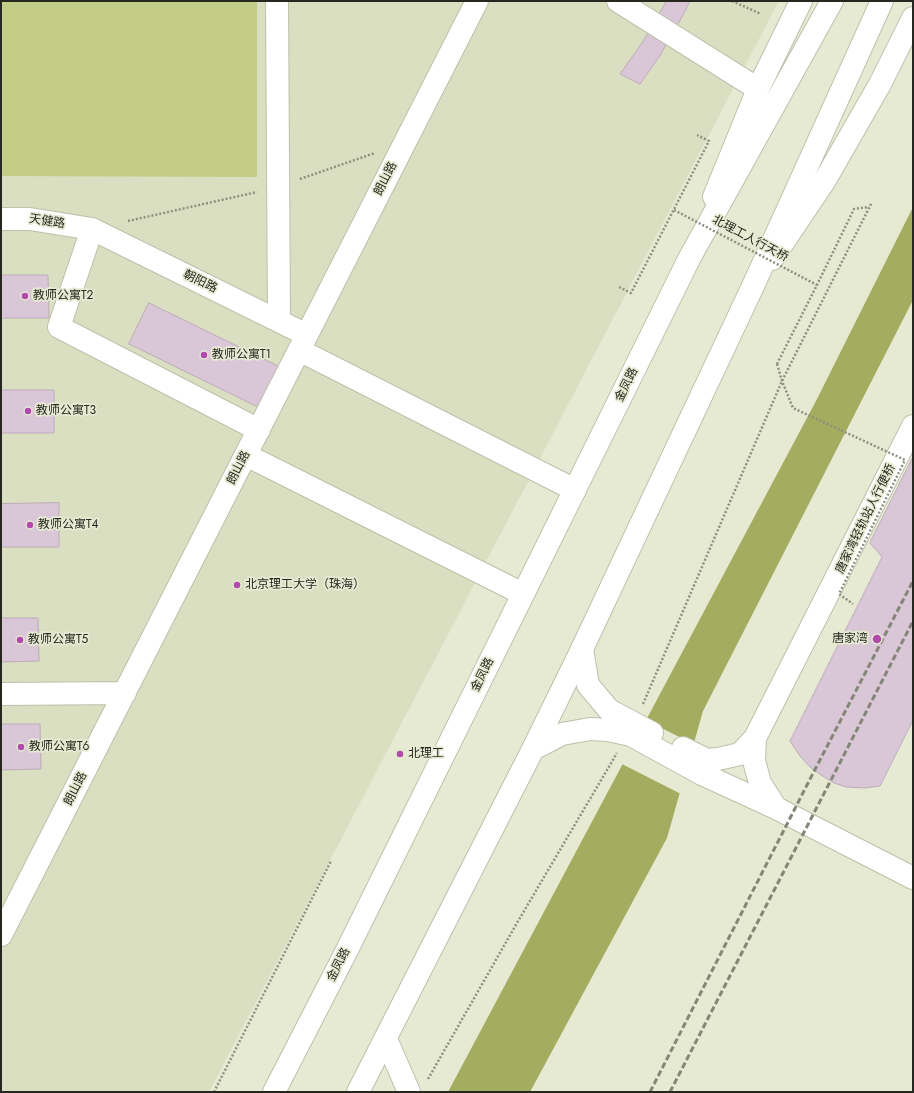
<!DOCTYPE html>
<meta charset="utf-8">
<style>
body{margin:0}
#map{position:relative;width:914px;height:1093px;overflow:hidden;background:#e6ead3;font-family:Jost,sans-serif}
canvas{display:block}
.frame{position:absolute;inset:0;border:2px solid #26281f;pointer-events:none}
</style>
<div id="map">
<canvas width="914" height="1093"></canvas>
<div class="frame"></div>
</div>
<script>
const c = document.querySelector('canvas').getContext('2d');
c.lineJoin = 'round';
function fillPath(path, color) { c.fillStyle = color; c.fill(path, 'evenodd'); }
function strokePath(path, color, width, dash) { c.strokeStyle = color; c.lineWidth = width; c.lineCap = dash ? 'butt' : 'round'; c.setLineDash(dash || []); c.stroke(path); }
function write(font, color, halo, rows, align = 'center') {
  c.font = font + ' Jost,"Noto Sans SC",sans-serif'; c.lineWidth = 3.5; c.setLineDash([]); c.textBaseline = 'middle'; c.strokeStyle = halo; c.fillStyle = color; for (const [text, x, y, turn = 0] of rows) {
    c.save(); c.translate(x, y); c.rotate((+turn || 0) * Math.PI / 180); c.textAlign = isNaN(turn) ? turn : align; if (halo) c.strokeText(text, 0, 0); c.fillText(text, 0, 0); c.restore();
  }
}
fillPath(new Path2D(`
 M 1,1 L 779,1 L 209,1092 L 1,1092 Z`), '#dadfc1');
fillPath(new Path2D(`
 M 1,1 L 257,1 L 257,177 L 1,176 Z`), '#c3cd85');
fillPath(new Path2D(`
 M 913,207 L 913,300 L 703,711 L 667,838 L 530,1092 L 448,1092 L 816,401 Z`), '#a3ac5f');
fillPath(new Path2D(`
 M 644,719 L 695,745 L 681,794 L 620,763 Z`), '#e6ead3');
const building = new Path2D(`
 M 667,1 L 690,1 L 683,15 L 659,57 L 640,84 L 620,74 L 642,43 Z
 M 1,275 L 48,275 L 49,318 L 1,318 Z
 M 149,303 L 280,367 L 260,408 L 129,344 Z
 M 1,390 L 54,390 L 54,433 L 1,433 Z
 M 913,457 L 913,720 L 880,786 L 865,788 L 846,787 L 834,783 L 821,775 L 810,767 L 800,756 L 790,741 L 882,557 L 870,543 Z
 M 59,503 L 59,547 L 1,547 L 1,504 Z
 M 1,618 L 38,618 L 39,661 L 1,662 Z
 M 1,724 L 40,724 L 41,769 L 1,770 Z`);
fillPath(building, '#d9c6d6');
strokePath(building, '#bdabbb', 1);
const minor = new Path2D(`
 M 277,1 L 279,320
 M 618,1 L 758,89
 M 1,219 L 30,219 L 92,229 L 307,335
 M 92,229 L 59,327 L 259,430
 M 299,350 L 575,490
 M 246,455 L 523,594
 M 582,649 L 588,685 L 609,710 L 652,733
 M 1,694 L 125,693
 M 683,748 L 707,760 L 718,759 L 740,754 L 755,738
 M 533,749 L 562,734 L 590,729 L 608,730 L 631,735 L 702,774 L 776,808 L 913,878
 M 776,808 L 760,783 L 754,761 L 755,738 L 913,426
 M 1,935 L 477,1
 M 386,1039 L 409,1092`);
const major = new Path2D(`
 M 714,197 L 758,89 L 801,1
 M 772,259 L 825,180 L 880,84 L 913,18`);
const highway = new Path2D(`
 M 274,1092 L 347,950 L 690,257 L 832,1
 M 358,1092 L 533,749 L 582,649 L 753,286 L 882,1`);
strokePath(minor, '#bdc0aa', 24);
strokePath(major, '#bdc0aa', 24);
strokePath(highway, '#bdc0aa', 24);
strokePath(new Path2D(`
 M 732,1 L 761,14
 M 300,179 L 375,153
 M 128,221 L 257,192
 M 619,287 L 631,293 L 709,141 L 697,135
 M 777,364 L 817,285 L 854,209 L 869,207
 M 643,704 L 782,381 L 872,202
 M 428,1079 L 517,923 L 617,753
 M 214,1092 L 331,861`), '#8d907f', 2.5, [2, 2]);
strokePath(minor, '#fff', 22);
strokePath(major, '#fff', 22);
strokePath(highway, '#fff', 22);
strokePath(new Path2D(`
 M 650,1092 L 808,783 L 913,581
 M 670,1092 L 913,621`), '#848777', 3, [6, 3]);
strokePath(new Path2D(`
 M 674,210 L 817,285
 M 777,364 L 782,381 L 793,408 L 905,460 L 839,594 L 853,604`), '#8d907f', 2.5, [2, 2]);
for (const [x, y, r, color] of [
 [25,296,4,"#b249ac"],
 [204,355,4,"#b249ac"],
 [28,411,4,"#b249ac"],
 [30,525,4,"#b249ac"],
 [237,585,4,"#b249ac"],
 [877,639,5,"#b249ac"],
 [20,640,4,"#b249ac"],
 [21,747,4,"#b249ac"],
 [400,754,4,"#b249ac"]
]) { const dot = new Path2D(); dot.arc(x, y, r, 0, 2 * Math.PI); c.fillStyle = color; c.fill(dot); strokePath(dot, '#e6ead3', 1.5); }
write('12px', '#26281f', '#e6ead3', [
 ["朗山路",386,179,-63],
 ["天健路",47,222,8],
 ["北理工人行天桥",750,239,28],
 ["朝阳路",200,282,26],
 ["金凤路",627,385,-64],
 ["朗山路",239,468,-63],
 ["唐家湾轻轨站人行便桥",866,519,-64],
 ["金凤路",483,675,-64],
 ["朗山路",76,789,-63],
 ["金凤路",339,965,-63]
]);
write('12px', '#26281f', '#e6ead3', [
 ["教师公寓T2",33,296],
 ["教师公寓T1",212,355],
 ["教师公寓T3",36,411],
 ["教师公寓T4",38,525],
 ["北京理工大学（珠海）",245,585],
 ["唐家湾",868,639,"right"],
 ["教师公寓T5",28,640],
 ["教师公寓T6",29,747],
 ["北理工",408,754]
], 'left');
</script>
